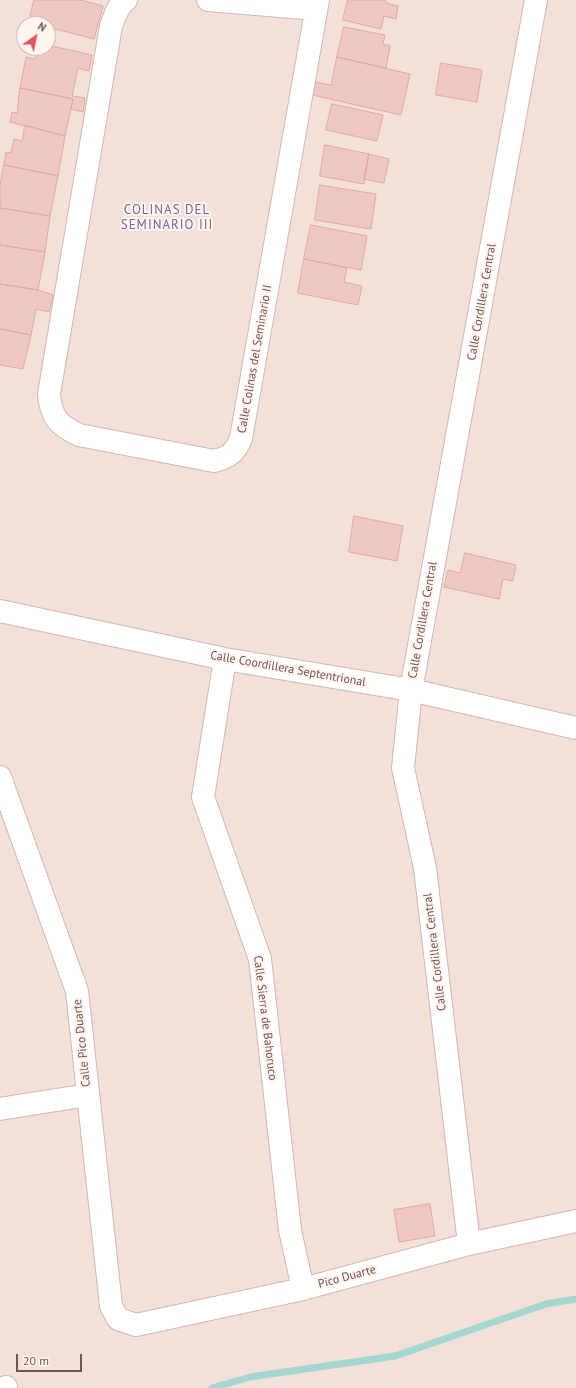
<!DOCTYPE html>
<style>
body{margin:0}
#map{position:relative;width:576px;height:1388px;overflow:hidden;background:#fcf0ea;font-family:"PT Sans",sans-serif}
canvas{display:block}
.north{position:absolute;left:16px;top:16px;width:40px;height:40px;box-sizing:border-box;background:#fef5f1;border:1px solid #c8b3b0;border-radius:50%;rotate:33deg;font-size:11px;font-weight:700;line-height:16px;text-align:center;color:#76514e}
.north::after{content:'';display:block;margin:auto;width:14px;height:18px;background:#e0555e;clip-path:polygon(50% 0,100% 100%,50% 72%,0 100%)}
.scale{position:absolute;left:16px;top:1354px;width:66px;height:18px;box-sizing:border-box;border:2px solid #76514e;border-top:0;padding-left:5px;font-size:12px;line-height:14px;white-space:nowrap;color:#76514e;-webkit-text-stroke:3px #fef5f1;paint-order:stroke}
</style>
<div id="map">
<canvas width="576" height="1388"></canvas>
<div class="north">N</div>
<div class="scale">20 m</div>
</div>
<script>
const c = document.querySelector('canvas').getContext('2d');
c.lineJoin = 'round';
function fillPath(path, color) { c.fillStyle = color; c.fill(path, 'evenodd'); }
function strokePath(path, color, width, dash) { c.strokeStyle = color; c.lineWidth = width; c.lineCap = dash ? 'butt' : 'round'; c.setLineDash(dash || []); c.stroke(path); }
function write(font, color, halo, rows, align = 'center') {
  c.font = font + ' "PT Sans",sans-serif'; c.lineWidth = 4; c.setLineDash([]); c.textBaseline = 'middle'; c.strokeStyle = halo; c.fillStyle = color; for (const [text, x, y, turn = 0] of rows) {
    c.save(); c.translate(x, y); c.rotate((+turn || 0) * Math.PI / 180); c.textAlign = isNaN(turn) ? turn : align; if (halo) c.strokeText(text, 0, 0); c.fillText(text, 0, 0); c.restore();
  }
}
fillPath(new Path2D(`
 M 0,0 L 576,0 L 576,1388 L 0,1388 ZM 24,24 L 48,24 L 48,48 L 24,48 Z`), '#f3e0d9');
strokePath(new Path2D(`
 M 212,1388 L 250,1377 L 395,1356 L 546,1304 L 576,1299`), '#a5d7d0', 7);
const building = new Path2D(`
 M 34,0 L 81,0 L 103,6 L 94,39 L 48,27 L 48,24 L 35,24 L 29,23 Z
 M 348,0 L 386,0 L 386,3 L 398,6 L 396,19 L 384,16 L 381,29 L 343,20 Z
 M 344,27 L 385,35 L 383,44 L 390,46 L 386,68 L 337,57 Z
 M 48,45 L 92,55 L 89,71 L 78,68 L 72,96 L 85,98 L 83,112 L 71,109 L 73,99 L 20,88 L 26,57 L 35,59 L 38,48 L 48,48 Z
 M 337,57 L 410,74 L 401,115 L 312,95 L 315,82 L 331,85 Z
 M 441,63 L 482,70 L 477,102 L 436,95 Z
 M 20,88 L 73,99 L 65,136 L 10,122 L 12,112 L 17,113 Z
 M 332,104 L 383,115 L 377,141 L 326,130 Z
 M 25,125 L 65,136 L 58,176 L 4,165 L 6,152 L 11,153 L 14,139 L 22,141 Z
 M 325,145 L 369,154 L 364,184 L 320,176 Z
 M 369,154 L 389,159 L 384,183 L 364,179 Z
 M 4,165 L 58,176 L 50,216 L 0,208 L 0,185 Z
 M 320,185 L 376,194 L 371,229 L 315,220 Z
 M 0,208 L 50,216 L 45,252 L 0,245 Z
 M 311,225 L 367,236 L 361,270 L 304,259 Z
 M 0,245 L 45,252 L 38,290 L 0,284 Z
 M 304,259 L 347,268 L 344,282 L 362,286 L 358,305 L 298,293 Z
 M 0,284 L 38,290 L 53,295 L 49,312 L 36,309 L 31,335 L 0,329 Z
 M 0,329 L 31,335 L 23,369 L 0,365 Z
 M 354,516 L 403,526 L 397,561 L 349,552 Z
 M 465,553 L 516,565 L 513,581 L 503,579 L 499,599 L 444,587 L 448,570 L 460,573 Z
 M 430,1204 L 435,1236 L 399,1242 L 394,1210 Z`);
fillPath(building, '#f0c8c3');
strokePath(building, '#e2aaa4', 1);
const street = new Path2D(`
 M 126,0 C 117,6 115,16 111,26 L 49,394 C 51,417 58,425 79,435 L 214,461 C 228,458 236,452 241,438 L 318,0
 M 208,0 L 316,9
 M 0,611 L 225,659 L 411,690 L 576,728
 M 225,659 L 203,797 L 260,959 L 290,1230 L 303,1289
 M 0,777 L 77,991 L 111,1306 L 118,1319 L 136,1325 L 303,1289 L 469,1244 L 576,1221
 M 0,1109 L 88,1095
 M 469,1244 L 425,868 L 403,768 L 411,690 L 536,0
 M 4,1388 L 6,1387`);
strokePath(street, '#d0b8b2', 24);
strokePath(street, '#fff', 22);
write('12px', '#76514e', '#fef5f1', [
 ["Calle Cordillera Central",482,302,-80],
 ["Calle Colinas del Seminario II",255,359,-80],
 ["Calle Cordillera Central",423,620,-80],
 ["Calle Coordillera Septentrional",288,669,10],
 ["Calle Cordillera Central",435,952,-97],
 ["Calle Sierra de Bahoruco",265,1018,83],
 ["Calle Pico Duarte",82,1043,-96],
 ["Pico Duarte",347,1277,-15]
]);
c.letterSpacing = '1px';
write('13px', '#776691', '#fef5f1', [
 ["COLINAS DEL",167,210],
 ["SEMINARIO III",167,225]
]);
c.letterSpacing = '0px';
</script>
